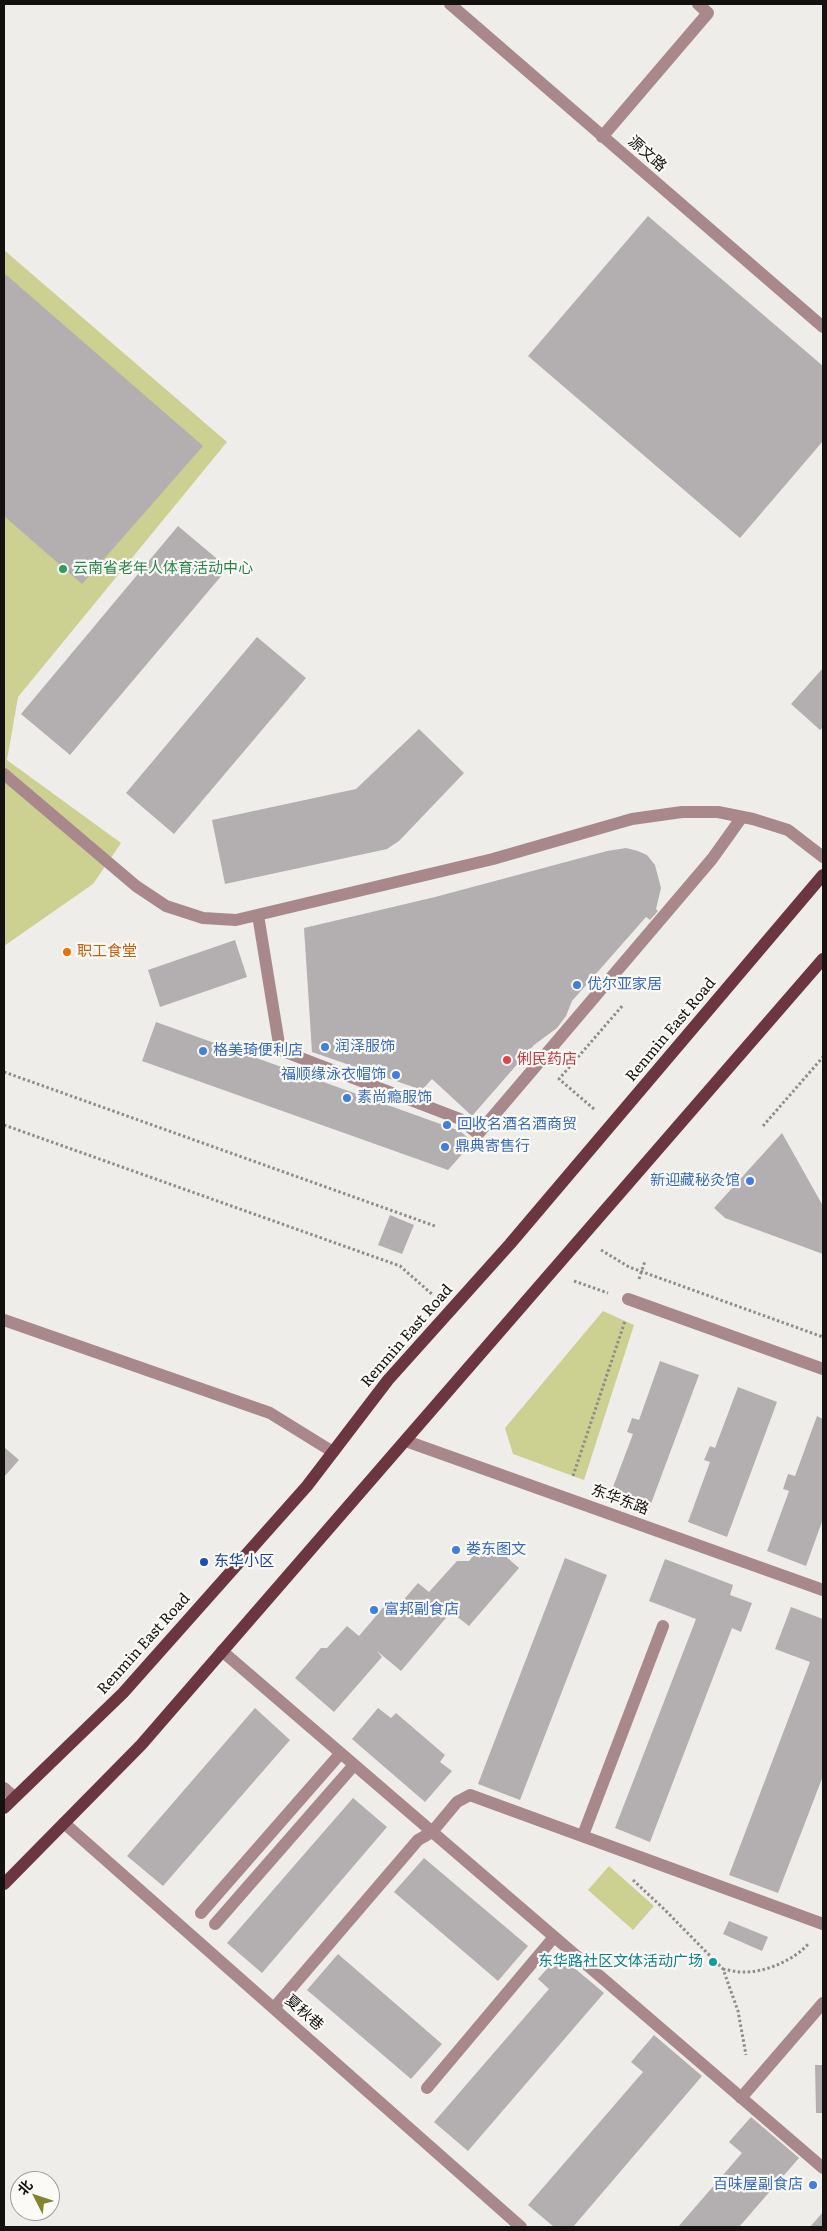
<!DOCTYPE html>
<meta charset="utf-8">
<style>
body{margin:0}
#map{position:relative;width:827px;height:2231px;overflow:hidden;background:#efede9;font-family:Literata,"Noto Sans SC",serif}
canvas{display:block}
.frame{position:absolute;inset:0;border:5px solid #131211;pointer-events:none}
.north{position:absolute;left:10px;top:2171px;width:50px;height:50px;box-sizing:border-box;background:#fcfaf6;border:1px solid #9f9d9a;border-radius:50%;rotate:311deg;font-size:14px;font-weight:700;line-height:20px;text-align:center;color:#131211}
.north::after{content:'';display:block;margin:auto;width:18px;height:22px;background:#83842e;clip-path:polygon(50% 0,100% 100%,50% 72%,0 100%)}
</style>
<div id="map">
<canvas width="827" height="2231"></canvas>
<div class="frame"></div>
<div class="north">北</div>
</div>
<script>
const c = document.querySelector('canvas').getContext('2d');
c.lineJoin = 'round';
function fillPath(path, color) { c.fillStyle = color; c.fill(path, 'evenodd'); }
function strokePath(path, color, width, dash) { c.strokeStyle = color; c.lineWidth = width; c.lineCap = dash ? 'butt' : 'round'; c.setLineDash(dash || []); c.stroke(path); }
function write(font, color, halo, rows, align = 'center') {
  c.font = font + ' Literata,"Noto Sans SC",serif'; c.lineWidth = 4.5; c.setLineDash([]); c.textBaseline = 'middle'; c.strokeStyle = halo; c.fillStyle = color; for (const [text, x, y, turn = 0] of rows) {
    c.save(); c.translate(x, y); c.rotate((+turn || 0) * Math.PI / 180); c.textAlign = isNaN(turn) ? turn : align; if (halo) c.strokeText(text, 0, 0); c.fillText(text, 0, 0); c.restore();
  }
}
fillPath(new Path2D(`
 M 4,250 L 227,442 L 18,697 L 7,760 L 121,843 L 93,884 L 4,946 Z
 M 603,1311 L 634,1325 L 584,1480 L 513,1454 L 505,1428 Z
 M 609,1866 L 654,1906 L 633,1930 L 588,1890 Z`), '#ccd091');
fillPath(new Path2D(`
 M 648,216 L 823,366 L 823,441 L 740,538 L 528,356 Z
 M 4,273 L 203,446 L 82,584 L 4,516 Z
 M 178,526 L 228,568 L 70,755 L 21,714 Z
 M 257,637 L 306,678 L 174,834 L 126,793 Z
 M 823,668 L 823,727 L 820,730 L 791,704 Z
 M 419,729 L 464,773 L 399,841 L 387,849 L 378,851 L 225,884 L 212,820 L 356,789 Z
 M 626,848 L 638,851 L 647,855 L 655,865 L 661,888 L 656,909 L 658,911 L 650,920 L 646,917 L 572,1001 L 566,1016 L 557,1028 L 534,1045 L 472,1116 L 432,1079 L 422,1090 L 312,1052 L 304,928 L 435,897 L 607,851 Z
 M 235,940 L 247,977 L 160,1007 L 148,970 Z
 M 156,1022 L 460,1131 L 473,1142 L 448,1170 L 142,1061 Z
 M 782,1133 L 823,1206 L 823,1254 L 725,1218 L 714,1208 Z
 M 390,1215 L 414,1225 L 402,1254 L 378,1245 Z
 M 660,1361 L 699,1375 L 649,1509 L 610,1495 L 633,1434 L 627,1432 L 632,1418 L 639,1420 Z
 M 738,1387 L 777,1402 L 727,1537 L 688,1522 L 710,1462 L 704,1460 L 710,1446 L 715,1448 Z
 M 817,1416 L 823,1419 L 823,1519 L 806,1566 L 767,1551 L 789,1491 L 783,1489 L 788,1474 L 795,1476 Z
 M 4,1447 L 19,1460 L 4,1477 Z
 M 487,1540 L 519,1568 L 469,1626 L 451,1612 L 401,1671 L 377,1651 L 382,1657 L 334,1712 L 295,1678 L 321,1648 L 327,1648 L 347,1626 L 359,1636 L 387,1603 L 401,1603 L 418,1583 L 429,1592 L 457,1561 L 469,1561 Z
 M 565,1558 L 607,1575 L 520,1800 L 478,1784 Z
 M 665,1559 L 733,1585 L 730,1595 L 752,1603 L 741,1632 L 732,1628 L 650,1842 L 615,1828 L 696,1619 L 649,1601 Z
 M 791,1607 L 823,1619 L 823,1776 L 778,1893 L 729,1875 L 810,1662 L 775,1649 Z
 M 255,1708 L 290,1740 L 163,1886 L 127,1856 Z
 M 378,1708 L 391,1718 L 396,1713 L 445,1755 L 440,1762 L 452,1771 L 425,1802 L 352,1739 Z
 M 353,1798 L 387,1827 L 262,1973 L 227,1943 Z
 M 424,1858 L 528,1946 L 498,1981 L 394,1892 Z
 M 729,1921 L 768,1937 L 762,1951 L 723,1934 Z
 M 338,1954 L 442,2044 L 411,2079 L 307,1990 Z
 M 559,1955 L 604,1993 L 468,2151 L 434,2122 L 549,1989 L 538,1979 Z
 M 654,2035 L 702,2076 L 573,2227 L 554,2227 L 528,2205 L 643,2072 L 631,2062 Z
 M 815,2065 L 823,2065 L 823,2113 L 816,2113 Z
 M 751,2117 L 799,2158 L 739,2227 L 678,2227 L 742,2153 L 729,2142 Z
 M 823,2212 L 823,2227 L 810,2227 Z`), '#b3aeb0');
strokePath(new Path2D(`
 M 4,1072 L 435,1226
 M 594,1109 L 559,1079 L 623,1005
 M 4,1125 L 400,1266 L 433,1295
 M 763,1126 L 823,1057
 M 601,1250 L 629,1267 L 823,1337
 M 639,1279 L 645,1261
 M 574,1281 L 608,1293
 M 573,1476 L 625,1321
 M 633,1880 L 664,1909 L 723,1969 L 738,2011 L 746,2055
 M 723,1969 C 729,1970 736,1972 743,1972 C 764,1973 795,1960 809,1943`), '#8f8d8b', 3, [2.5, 2.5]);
strokePath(new Path2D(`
 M 450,4 L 823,327
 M 602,137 L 708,13 L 698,4
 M 4,774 L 136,886 L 166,906 L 203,918 L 236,920 L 493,859 L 632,819 L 682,812 L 718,812 L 753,819 L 788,830 L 823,857
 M 258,915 L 280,1050 L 460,1119 L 478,1134 L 712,859 L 742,817
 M 628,1299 L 823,1369
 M 4,1320 L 270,1413 L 333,1452
 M 406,1441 L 823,1590
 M 222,1651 L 823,2168
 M 4,1788 L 14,1797
 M 64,1823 L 521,2227
 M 583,1835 L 663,1626
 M 201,1913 L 340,1754
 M 215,1924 L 354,1765
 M 274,2008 L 418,1840 L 432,1832 L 457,1802 L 470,1795 L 823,1924
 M 427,2088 L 554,1937
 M 741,2098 L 823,2003`), '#a9888c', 12);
strokePath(new Path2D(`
 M 4,1808 L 123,1693 L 307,1486 L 388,1380 L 510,1244 L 823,875
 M 4,1884 L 141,1745 L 823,959`), '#6b3640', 12);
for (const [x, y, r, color] of [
 [63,569,5,"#2e9e5b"],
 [67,952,5,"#e8710a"],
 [577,985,5,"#3f7fe0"],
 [325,1047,5,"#3f7fe0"],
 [203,1051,5,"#3f7fe0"],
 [507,1060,5,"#e0444e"],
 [396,1075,5,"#3f7fe0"],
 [347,1098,5,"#3f7fe0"],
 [447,1125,5,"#3f7fe0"],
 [445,1147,5,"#3f7fe0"],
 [750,1181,5,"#3f7fe0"],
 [456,1550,5,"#3f7fe0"],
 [204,1562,5,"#1a4fb4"],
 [374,1610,5,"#3f7fe0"],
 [713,1962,5,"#0f9aa8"],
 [813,2185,5,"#3f7fe0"]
]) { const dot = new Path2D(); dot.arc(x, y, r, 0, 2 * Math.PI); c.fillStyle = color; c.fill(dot); strokePath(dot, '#fcfaf6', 2); }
write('15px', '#131211', '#fcfaf6', [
 ["源文路",647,154,41],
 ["Renmin East Road",671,1030,-50],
 ["Renmin East Road",407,1336,-49],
 ["东华东路",620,1500,20],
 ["Renmin East Road",144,1644,-48],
 ["夏秋巷",304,2013,41]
]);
write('15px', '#27864d', '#fcfaf6', [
 ["云南省老年人体育活动中心",73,569]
], 'left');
write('15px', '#c56008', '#fcfaf6', [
 ["职工食堂",77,952]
], 'left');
write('15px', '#366cbe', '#fcfaf6', [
 ["优尔亚家居",587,985],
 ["润泽服饰",335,1047],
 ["格美琦便利店",213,1051],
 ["福顺缘泳衣帽饰",386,1075,"right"],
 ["素尚瘾服饰",357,1098],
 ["回收名酒名酒商贸",457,1125],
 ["鼎典寄售行",455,1147],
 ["新迎藏秘灸馆",740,1181,"right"],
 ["娄东图文",466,1550],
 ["富邦副食店",384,1610],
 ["百味屋副食店",803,2185,"right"]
], 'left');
write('15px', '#be3a42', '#fcfaf6', [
 ["俐民药店",517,1060]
], 'left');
write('15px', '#164399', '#fcfaf6', [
 ["东华小区",214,1562]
], 'left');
write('15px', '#0d838f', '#fcfaf6', [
 ["东华路社区文体活动广场",703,1962]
], 'right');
</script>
